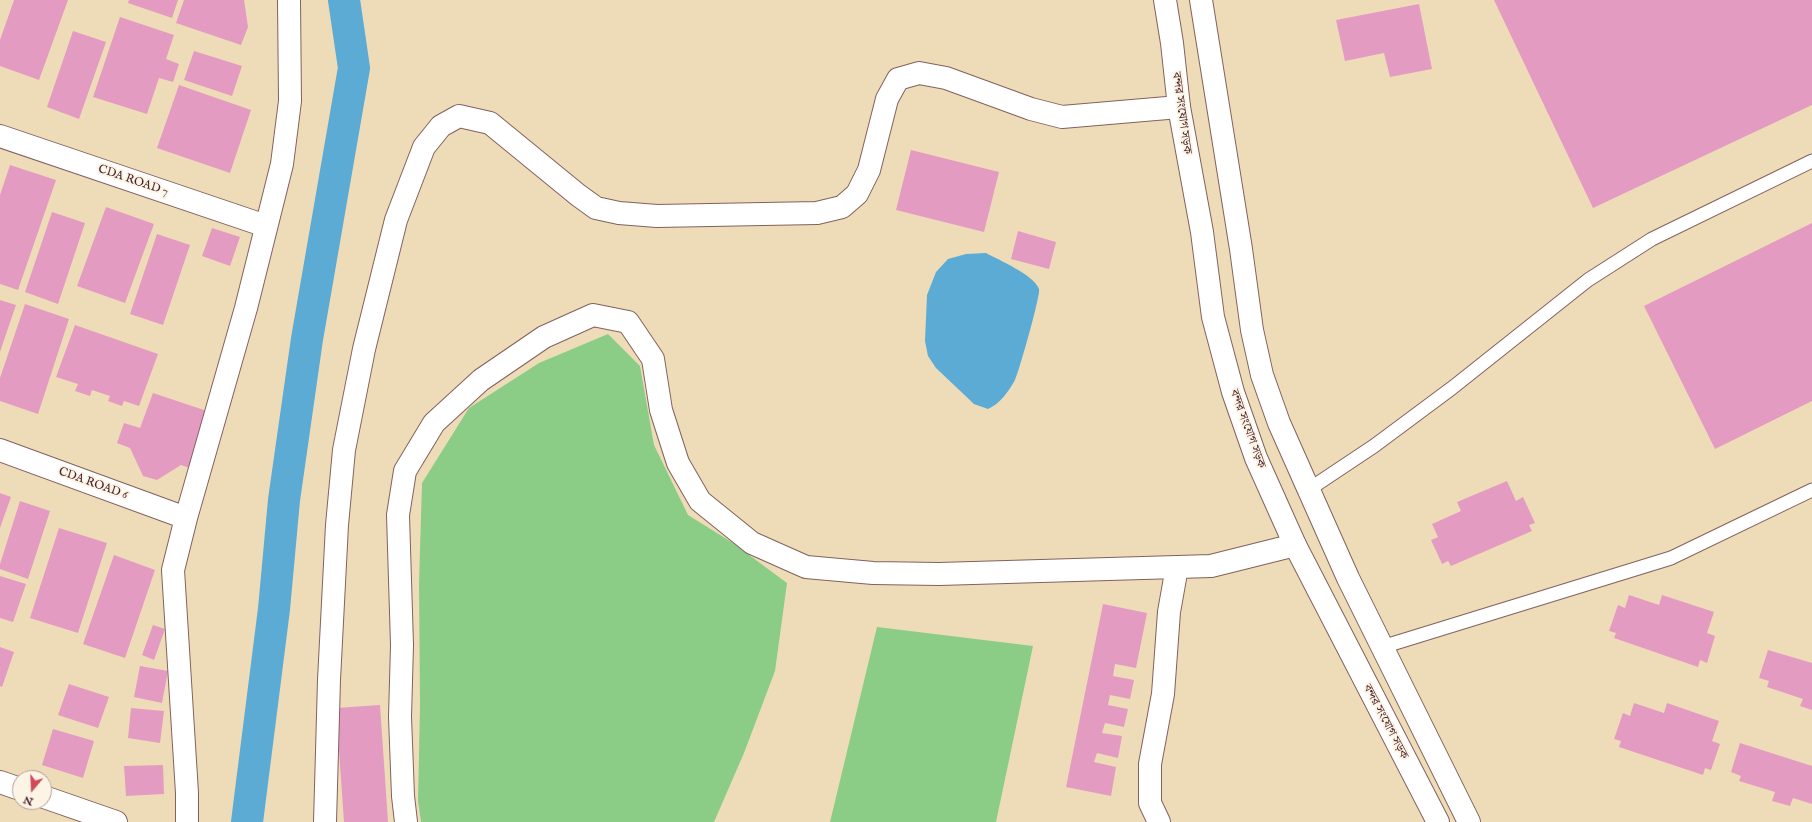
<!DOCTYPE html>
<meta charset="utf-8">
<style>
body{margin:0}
#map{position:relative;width:1812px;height:822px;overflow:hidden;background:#eedcb9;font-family:"IM FELL English",serif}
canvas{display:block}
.north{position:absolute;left:12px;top:770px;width:40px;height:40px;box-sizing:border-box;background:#fcf5e5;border:1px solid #b59f9b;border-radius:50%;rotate:199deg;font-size:11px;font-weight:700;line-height:16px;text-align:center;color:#4a1f2b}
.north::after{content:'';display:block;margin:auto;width:14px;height:18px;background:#d1495b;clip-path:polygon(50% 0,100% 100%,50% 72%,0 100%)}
</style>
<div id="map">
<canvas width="1812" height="822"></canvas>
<div class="north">N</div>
</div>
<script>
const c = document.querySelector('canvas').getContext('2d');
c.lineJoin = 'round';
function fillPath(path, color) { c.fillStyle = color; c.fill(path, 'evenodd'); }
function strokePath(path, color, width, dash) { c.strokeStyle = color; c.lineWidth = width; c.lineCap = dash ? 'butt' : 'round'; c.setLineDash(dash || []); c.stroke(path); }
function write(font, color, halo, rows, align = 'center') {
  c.font = font + ' "IM FELL English","Noto Serif Bengali",serif'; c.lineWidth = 4; c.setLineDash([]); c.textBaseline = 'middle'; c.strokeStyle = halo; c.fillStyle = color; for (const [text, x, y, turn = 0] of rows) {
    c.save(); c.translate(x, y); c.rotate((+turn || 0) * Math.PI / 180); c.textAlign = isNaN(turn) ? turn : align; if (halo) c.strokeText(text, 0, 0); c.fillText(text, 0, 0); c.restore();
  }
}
fillPath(new Path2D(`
 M 608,334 L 640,366 L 654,445 L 688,515 L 733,543 L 787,583 L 775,671 L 744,753 L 714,822 L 421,822 L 418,801 L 420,705 L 419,583 L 422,483 L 469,408 L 539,363 Z
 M 877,627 L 1033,646 L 996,822 L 830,822 Z`), '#8bcd86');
fillPath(new Path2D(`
 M 986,253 C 999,260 1034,275 1039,289 C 1041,294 1019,372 1015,380 C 1008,392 1001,403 988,409 L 974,404 L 936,368 L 928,356 L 925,341 L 927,295 L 936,272 L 948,259 L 966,254 Z`), '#5babd5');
strokePath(new Path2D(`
 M 247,822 L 274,609 L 284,500 L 307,339 L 354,68 L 344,0`), '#5babd5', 32);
fillPath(new Path2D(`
 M 14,0 L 68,0 L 39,80 L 0,66 L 0,40 Z
 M 129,0 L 178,0 L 172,18 L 128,3 Z
 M 184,0 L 244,0 L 248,27 L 241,45 L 176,23 Z
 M 1494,0 L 1812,0 L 1812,105 L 1593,208 Z
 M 1419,4 L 1432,69 L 1390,77 L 1384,53 L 1345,61 L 1336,20 Z
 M 120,17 L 174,35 L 166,59 L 179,64 L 173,82 L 159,78 L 147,114 L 93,97 Z
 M 73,31 L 106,42 L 79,119 L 47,107 Z
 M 194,51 L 242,66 L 232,96 L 184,80 Z
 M 179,85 L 251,110 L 230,173 L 157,148 Z
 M 911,150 L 999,172 L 984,232 L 896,210 Z
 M 10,165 L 56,180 L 18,290 L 0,284 L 0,195 Z
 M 106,207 L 154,224 L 125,303 L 77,286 Z
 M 52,212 L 85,223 L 58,304 L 25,292 Z
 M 1812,223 L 1812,401 L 1715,449 L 1644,306 Z
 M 212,228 L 240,237 L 230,266 L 202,256 Z
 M 1018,231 L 1056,242 L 1049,269 L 1011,259 Z
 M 157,234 L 190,245 L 163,325 L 130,314 Z
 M 0,300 L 16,305 L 0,352 Z
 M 25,304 L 69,319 L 38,414 L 0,401 L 0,378 Z
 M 75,325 L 158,354 L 139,406 L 124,401 L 122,406 L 108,401 L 110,396 L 92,390 L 90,396 L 75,391 L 78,384 L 56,377 Z
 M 153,393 L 207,411 L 195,447 L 202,450 L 195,470 L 181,465 L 157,480 L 143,476 L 130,448 L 117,443 L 124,423 L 140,428 Z
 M 1507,481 L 1516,501 L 1523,497 L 1535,523 L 1529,525 L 1532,531 L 1451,566 L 1448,561 L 1442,564 L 1431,540 L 1438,537 L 1432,524 L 1461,511 L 1457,502 Z
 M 0,493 L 11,497 L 0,528 Z
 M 20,501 L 50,511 L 28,579 L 0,569 L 0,564 Z
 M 59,528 L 107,543 L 78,633 L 30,618 Z
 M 114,555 L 155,570 L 125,658 L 83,644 Z
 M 0,576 L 26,584 L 13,622 L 0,618 Z
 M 1629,595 L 1659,605 L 1662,595 L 1714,612 L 1707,633 L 1715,636 L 1707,663 L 1700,660 L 1698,667 L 1614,638 L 1616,633 L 1609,631 L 1618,605 L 1625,608 Z
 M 1103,604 L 1147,613 L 1136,668 L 1115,664 L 1113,676 L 1134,680 L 1130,699 L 1110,695 L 1108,705 L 1128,709 L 1124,727 L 1105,723 L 1102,733 L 1122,736 L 1118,758 L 1097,753 L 1094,762 L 1116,767 L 1111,796 L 1066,787 Z
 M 153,625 L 165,629 L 154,660 L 142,655 Z
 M 0,647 L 14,652 L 2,687 L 0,686 Z
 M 1768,650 L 1812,663 L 1812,710 L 1800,706 L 1803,699 L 1767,687 L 1769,681 L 1759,678 Z
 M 140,666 L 168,671 L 162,703 L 134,697 Z
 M 69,684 L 109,697 L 98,728 L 58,715 Z
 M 1634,703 L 1664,713 L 1667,703 L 1719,721 L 1712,741 L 1720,744 L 1711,770 L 1705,768 L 1703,775 L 1619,747 L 1621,741 L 1614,739 L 1623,713 L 1630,716 Z
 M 380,705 L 388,822 L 344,822 L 336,708 Z
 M 131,708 L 164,711 L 160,743 L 128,738 Z
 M 53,729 L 94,741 L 83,778 L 42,765 Z
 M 1740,743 L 1812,766 L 1812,804 L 1793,798 L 1790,806 L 1772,801 L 1775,792 L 1739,781 L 1741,776 L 1731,772 Z
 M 163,765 L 164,794 L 126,796 L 124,766 Z`), '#e49bc1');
const lane = new Path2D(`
 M 1308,490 L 1374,446 L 1452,388 L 1588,280 L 1652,239 L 1812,161
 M 1382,647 L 1671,558 L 1812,490`);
const street = new Path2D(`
 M 0,136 L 266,226
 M 0,450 L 186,518
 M 0,782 L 20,789
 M 44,797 L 116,822
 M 187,822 L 187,793 L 173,570 L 186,518 L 246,308 L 282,164 L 290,101 L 289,0
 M 325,822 L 329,680 L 337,525 L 344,450 L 364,349 L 396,220 L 424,147 L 441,126 L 459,116 L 490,123 L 578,195 L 596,208 L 619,213 L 657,216 L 817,213 L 842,207 L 857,194 L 869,170 L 887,99 L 898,79 L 919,73 L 946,78 L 1031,109 L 1062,117 L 1179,107
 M 406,822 L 403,796 L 400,717 L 402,645 L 398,515 L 405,471 L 434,423 L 481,380 L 544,337 L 593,315 L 628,322 L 653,359 L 661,410 L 678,463 L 700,501 L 752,543 L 806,567 L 873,573 L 939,574 L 1211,566 L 1295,545
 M 1159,822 L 1150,803 L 1150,764 L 1163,694 L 1169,612 L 1177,567`);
const highway = new Path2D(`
 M 1165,0 L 1172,43 L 1179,107 L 1202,232 L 1213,317 L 1233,392 L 1256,458 L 1295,545 L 1438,822
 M 1201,0 L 1241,249 L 1252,330 L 1262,375 L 1279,423 L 1348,578 L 1469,822`);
strokePath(lane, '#83615d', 15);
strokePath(street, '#83615d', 24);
strokePath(highway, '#83615d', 24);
strokePath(lane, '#fff', 13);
strokePath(street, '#fff', 22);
strokePath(highway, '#fff', 22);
write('12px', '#4a1f2b', '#fcf5e5', [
 ["বন্দর সংযোগ সড়ক",1181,113,82],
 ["CDA ROAD 7",133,181,19],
 ["বন্দর সংযোগ সড়ক",1247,429,70],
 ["CDA ROAD 6",93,484,20],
 ["বন্দর সংযোগ সড়ক",1385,722,62]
]);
</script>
